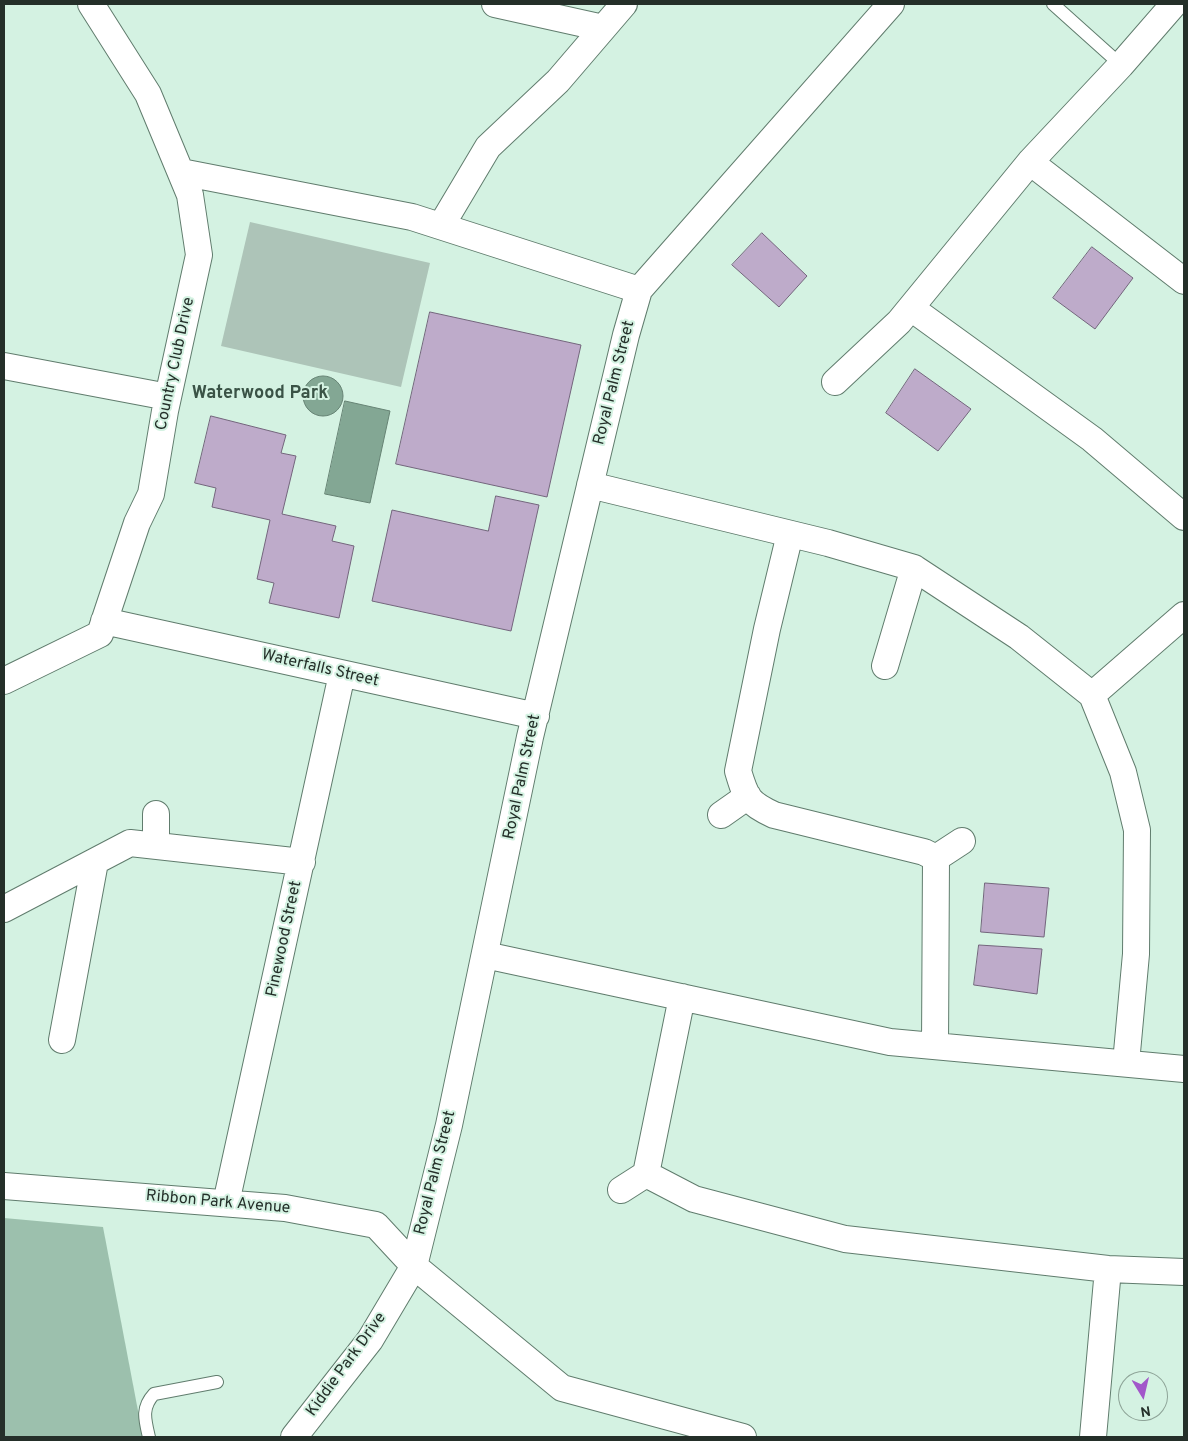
<!DOCTYPE html>
<style>
body{margin:0}
#map{position:relative;width:1188px;height:1441px;overflow:hidden;background:#d4f2e2;font-family:Overpass,sans-serif}
canvas{display:block}
.frame{position:absolute;inset:0;border:5px solid #242f29;pointer-events:none}
.north{position:absolute;left:1118px;top:1371px;width:50px;height:50px;box-sizing:border-box;background:#d4f2e2;border:1px solid #8ea498;border-radius:50%;rotate:171deg;font-size:14px;font-weight:700;line-height:20px;text-align:center;color:#242f29}
.north::after{content:'';display:block;margin:auto;width:18px;height:22px;background:#a257ca;clip-path:polygon(50% 0,100% 100%,50% 72%,0 100%)}
</style>
<div id="map">
<canvas width="1188" height="1441"></canvas>
<div class="frame"></div>
<div class="north">N</div>
</div>
<script>
const c = document.querySelector('canvas').getContext('2d');
c.lineJoin = 'round';
function fillPath(path, color) { c.fillStyle = color; c.fill(path, 'evenodd'); }
function strokePath(path, color, width, dash) { c.strokeStyle = color; c.lineWidth = width; c.lineCap = dash ? 'butt' : 'round'; c.setLineDash(dash || []); c.stroke(path); }
function write(font, color, halo, rows, align = 'center') {
  c.font = font + ' Overpass,sans-serif'; c.lineWidth = 4; c.setLineDash([]); c.textBaseline = 'middle'; c.strokeStyle = halo; c.fillStyle = color; for (const [text, x, y, turn = 0] of rows) {
    c.save(); c.translate(x, y); c.rotate((+turn || 0) * Math.PI / 180); c.textAlign = isNaN(turn) ? turn : align; if (halo) c.strokeText(text, 0, 0); c.fillText(text, 0, 0); c.restore();
  }
}
fillPath(new Path2D(`
 M 250,222 L 430,263 L 401,387 L 221,346 Z`), '#adc4b8');
fillPath(new Path2D(`
 M 4,1218 L 103,1227 L 143,1437 L 4,1437 Z`), '#9cc0ad');
const water = new Path2D(`
 M303 396a20 20 0 1 1 40 0a20 20 0 1 1-40 0Z
 M 345,401 L 390,411 L 370,503 L 325,494 Z`);
fillPath(water, '#83a794');
strokePath(water, '#668374', 1);
const building = new Path2D(`
 M 762,233 L 807,276 L 779,307 L 732,265 Z
 M 1092,247 L 1133,278 L 1095,329 L 1053,298 Z
 M 430,312 L 581,345 L 547,497 L 396,464 Z
 M 915,369 L 971,409 L 938,451 L 886,413 Z
 M 211,416 L 286,435 L 281,453 L 296,456 L 282,514 L 336,526 L 332,541 L 354,546 L 339,618 L 269,603 L 274,583 L 257,579 L 270,520 L 212,507 L 216,488 L 195,483 Z
 M 496,496 L 539,505 L 511,631 L 372,601 L 392,510 L 488,531 Z
 M 985,883 L 1049,888 L 1044,937 L 981,932 Z
 M 979,945 L 1042,949 L 1037,994 L 974,985 Z`);
fillPath(building, '#beabca');
strokePath(building, '#73657c', 1);
const service = new Path2D(`
 M 1053,4 L 1121,65
 M 149,1437 C 145,1420 141,1408 154,1394 L 217,1382`);
const minor = new Path2D(`
 M 495,4 L 603,28
 M 1030,162 L 1184,281
 M 181,172 L 412,217 L 639,290
 M 441,226 L 488,147 L 558,81 L 624,4
 M 911,308 L 1092,439 L 1184,517
 M 4,366 L 168,397
 M 835,382 L 899,322 L 1030,162 L 1121,65 L 1174,4
 M 590,485 L 828,543 L 914,568 L 1019,637 L 1092,695 L 1123,772 L 1137,830 L 1136,954 L 1126,1063
 M 790,534 L 767,629 L 738,771 C 746,798 748,803 774,815 L 924,852 L 936,858 L 935,1046
 M 104,621 L 536,716
 M 885,666 L 914,568
 M 4,681 L 100,634 L 137,523 L 151,494 L 165,411 L 199,255 L 190,195 L 148,94 L 91,4
 M 1092,695 L 1184,615
 M 156,814 L 156,846
 M 721,815 L 748,796
 M 936,858 L 962,841
 M 4,909 L 130,843 L 302,862
 M 485,955 L 890,1042 L 1184,1069
 M 682,997 L 646,1174 L 694,1199 L 845,1239 L 1108,1269 L 1184,1272
 M 62,1040 L 95,862
 M 4,1186 L 285,1208 L 376,1225 L 414,1266 L 562,1388 L 743,1437
 M 621,1190 L 646,1174
 M 226,1203 L 342,674
 M 294,1437 L 370,1340 L 414,1266 L 449,1125 L 530,737 L 626,335 L 639,290 L 891,4
 M 1093,1437 L 1108,1269`);
strokePath(service, '#607c6d', 14);
strokePath(minor, '#607c6d', 28);
strokePath(service, '#fff', 12);
strokePath(minor, '#fff', 26);
write('16px', '#242f29', '#d4f2e2', [
 ["Country Club Drive",176,364,-78],
 ["Royal Palm Street",615,383,-76],
 ["Waterfalls Street",320,669,13],
 ["Royal Palm Street",523,777,-78],
 ["Pinewood Street",285,939,-78],
 ["Royal Palm Street",436,1173,-76],
 ["Ribbon Park Avenue",218,1203,5],
 ["Kiddie Park Drive",347,1365,-54]
]);
write('bold 18px', '#3a5346', '#d4f2e2', [
 ["Waterwood Park",260,394]
]);
</script>
